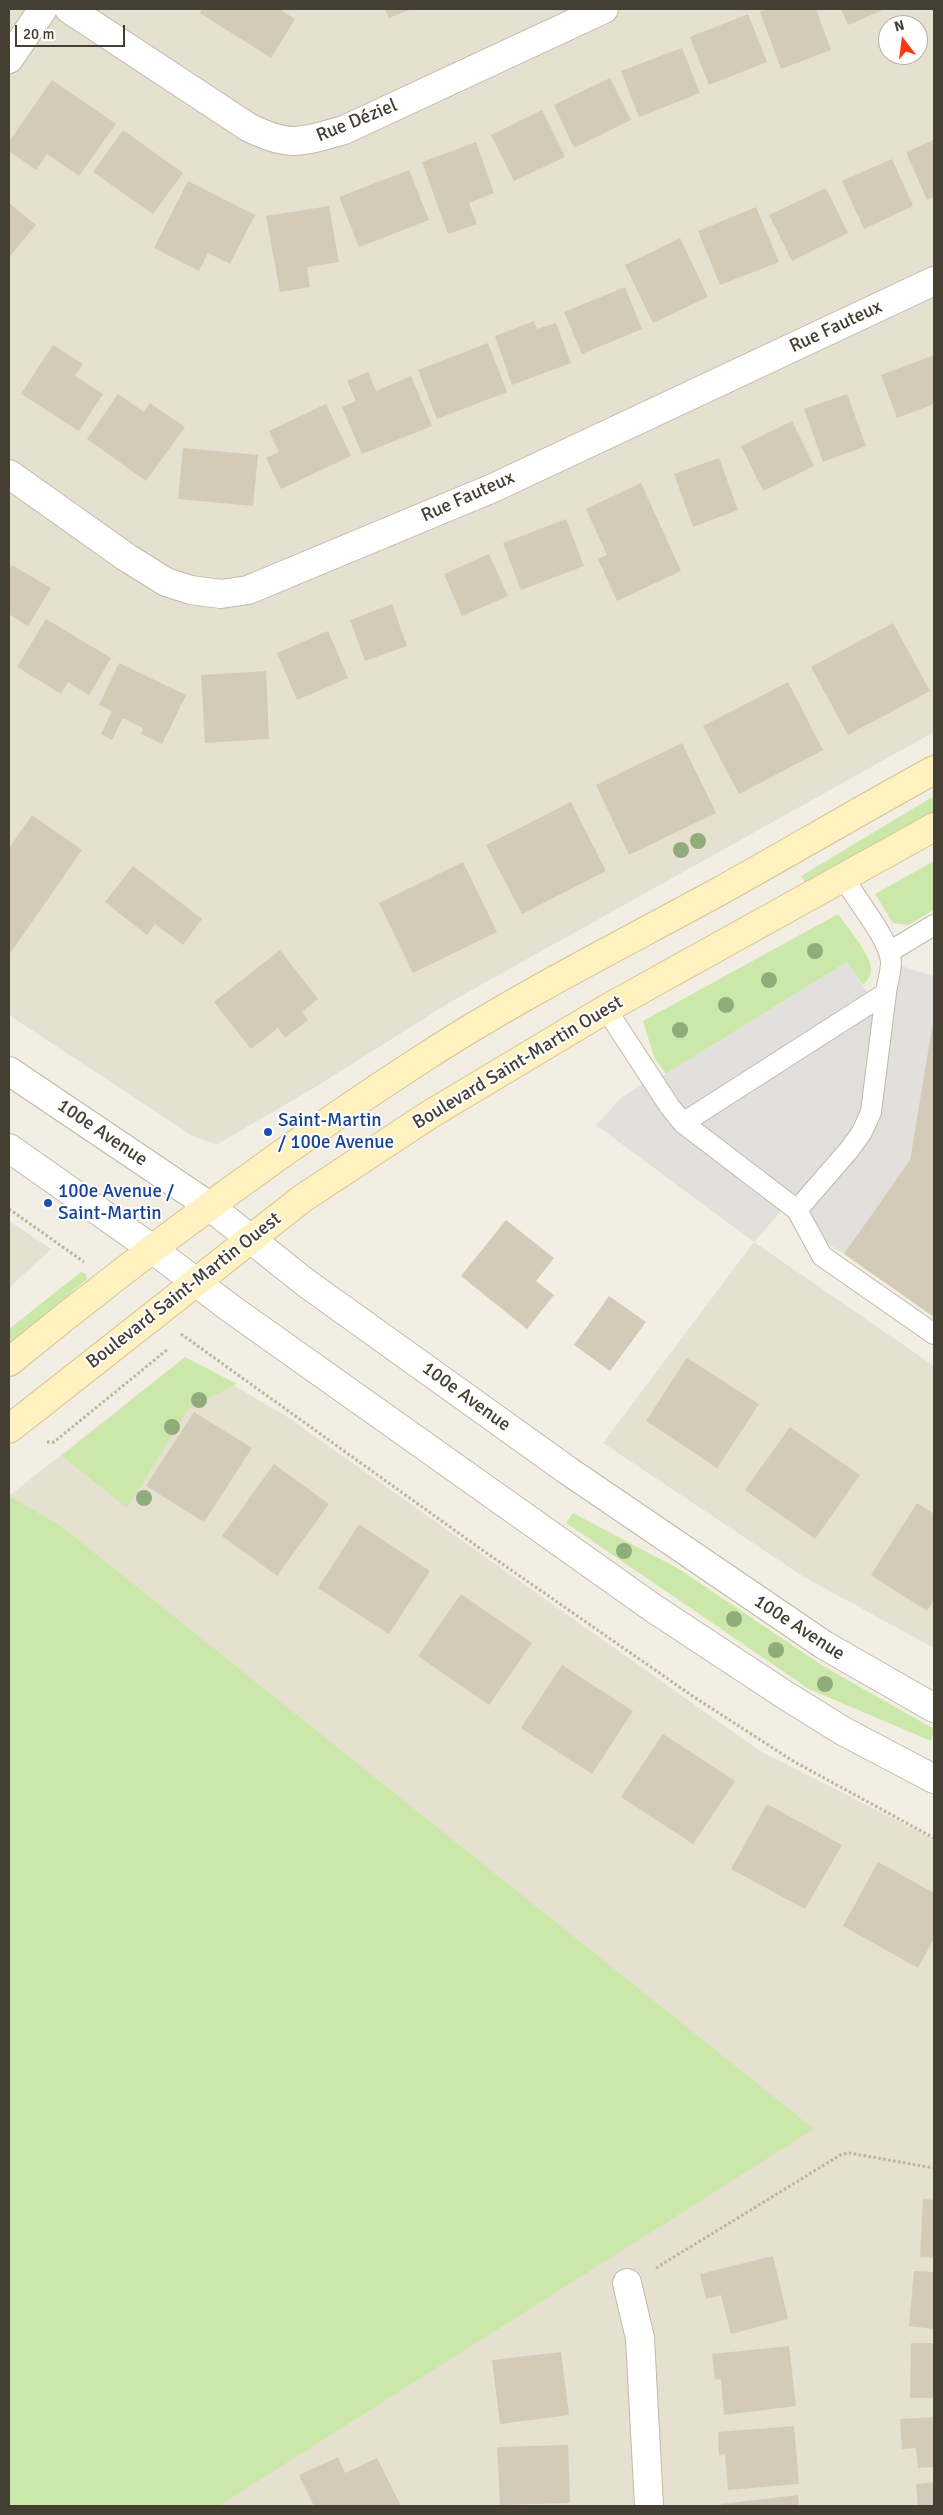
<!DOCTYPE html>
<meta charset="utf-8">
<style>
body{margin:0}
#map{position:relative;width:943px;height:2515px;overflow:hidden;background:#f2eee3;font-family:Signika,sans-serif}
canvas{display:block}
.frame{position:absolute;inset:0;border:10px solid #443e33;pointer-events:none}
.north{position:absolute;left:878px;top:15px;width:50px;height:50px;box-sizing:border-box;background:#fff;border:1px solid #b4b2ad;border-radius:50%;rotate:345deg;font-size:14px;font-weight:700;line-height:20px;text-align:center;color:#443e33}
.north::after{content:'';display:block;margin:auto;width:18px;height:22px;background:#ff370d;clip-path:polygon(50% 0,100% 100%,50% 72%,0 100%)}
.scale{position:absolute;left:15px;top:25px;width:110px;height:22px;box-sizing:border-box;border:2px solid #443e33;border-top:0;padding-left:6px;font-size:15px;line-height:18px;white-space:nowrap;color:#443e33;-webkit-text-stroke:4px #fff;paint-order:stroke}
</style>
<div id="map">
<canvas width="943" height="2515"></canvas>
<div class="frame"></div>
<div class="north">N</div>
<div class="scale">20 m</div>
</div>
<script>
const c = document.querySelector('canvas').getContext('2d');
c.lineJoin = 'round';
function fillPath(path, color) { c.fillStyle = color; c.fill(path, 'evenodd'); }
function strokePath(path, color, width, dash) { c.strokeStyle = color; c.lineWidth = width; c.lineCap = dash ? 'butt' : 'round'; c.setLineDash(dash || []); c.stroke(path); }
function write(font, color, halo, rows, align = 'center') {
  c.font = font + ' Signika,sans-serif'; c.lineWidth = 4; c.setLineDash([]); c.textBaseline = 'middle'; c.strokeStyle = halo; c.fillStyle = color; for (const [text, x, y, turn = 0] of rows) {
    c.save(); c.translate(x, y); c.rotate((+turn || 0) * Math.PI / 180); c.textAlign = isNaN(turn) ? turn : align; if (halo) c.strokeText(text, 0, 0); c.fillText(text, 0, 0); c.restore();
  }
}
fillPath(new Path2D(`
 M 9,9 L 934,9 L 934,732 L 452,1001 L 317,1086 L 216,1145 L 191,1135 L 9,1015 ZM 888,25 L 918,25 L 918,55 L 888,55 Z
 M 9,1221 L 51,1249 L 9,1288 Z
 M 754,1242 L 934,1366 L 934,1648 L 804,1577 L 603,1443 Z
 M 185,1357 L 286,1416 L 760,1751 L 934,1839 L 934,2506 L 219,2506 L 813,2129 L 60,1525 L 9,1496 Z`), '#e6e0d1');
fillPath(new Path2D(`
 M 934,796 L 934,813 L 806,884 L 801,876 Z
 M 934,861 L 934,910 L 908,925 L 893,923 L 875,894 Z
 M 838,914 C 847,927 869,952 871,968 C 872,975 868,980 863,985 L 847,962 L 666,1074 L 654,1057 L 643,1021 Z
 M 81,1272 L 86,1274 L 87,1279 L 9,1345 L 9,1329 Z
 M 185,1357 L 237,1384 L 189,1408 L 127,1508 L 62,1456 Z
 M 9,1496 L 60,1525 L 814,2129 L 219,2506 L 9,2506 Z
 M 573,1513 L 679,1569 L 823,1666 L 934,1729 L 931,1741 L 809,1689 L 566,1523 Z`), '#cbe8aa');
fillPath(new Path2D(`
 M 847,962 L 873,1001 L 891,963 L 934,976 L 934,1015 L 910,1160 L 844,1254 L 809,1232 L 788,1203 L 754,1242 L 596,1125 L 621,1098 L 650,1079 L 666,1074 Z`), '#e2e0dc');
fillPath(new Path2D(`
 M 202,9 L 284,9 L 282,11 L 295,19 L 271,58 L 200,13 Z
 M 385,9 L 411,9 L 389,18 Z
 M 768,9 L 816,9 L 831,50 L 781,69 L 760,12 Z
 M 841,9 L 885,9 L 848,25 Z
 M 748,14 L 767,62 L 709,85 L 690,37 Z
 M 682,48 L 700,93 L 639,117 L 621,71 Z
 M 610,78 L 631,120 L 574,148 L 554,105 Z
 M 52,80 L 116,124 L 79,176 L 47,154 L 36,170 L 9,151 L 9,142 Z
 M 542,110 L 565,157 L 514,181 L 491,135 Z
 M 123,130 L 183,173 L 153,214 L 93,172 Z
 M 934,140 L 934,197 L 927,200 L 906,152 Z
 M 476,142 L 494,193 L 469,203 L 477,224 L 448,234 L 422,162 Z
 M 892,159 L 913,206 L 864,229 L 842,181 Z
 M 409,170 L 429,220 L 359,247 L 339,197 Z
 M 188,181 L 255,215 L 230,264 L 208,253 L 199,271 L 154,248 Z
 M 826,188 L 848,233 L 792,261 L 769,215 Z
 M 9,203 L 36,225 L 9,257 Z
 M 329,206 L 339,262 L 307,267 L 310,287 L 280,292 L 266,216 Z
 M 756,207 L 779,262 L 720,285 L 698,231 Z
 M 680,238 L 708,297 L 653,323 L 625,265 Z
 M 625,287 L 642,329 L 582,354 L 564,312 Z
 M 534,321 L 537,329 L 556,323 L 571,363 L 512,385 L 495,336 Z
 M 488,343 L 507,392 L 437,419 L 418,370 Z
 M 53,345 L 83,364 L 75,376 L 103,394 L 79,431 L 21,394 Z
 M 934,355 L 934,404 L 897,418 L 881,375 Z
 M 368,372 L 376,391 L 411,376 L 432,426 L 362,454 L 342,407 L 356,401 L 347,381 Z
 M 118,394 L 144,412 L 150,403 L 185,427 L 146,481 L 87,439 Z
 M 847,394 L 866,446 L 823,462 L 804,409 Z
 M 326,404 L 351,456 L 281,489 L 266,458 L 279,452 L 269,431 Z
 M 792,421 L 814,466 L 763,491 L 741,446 Z
 M 183,448 L 258,455 L 253,506 L 178,499 Z
 M 719,458 L 738,510 L 693,527 L 674,474 Z
 M 641,483 L 681,571 L 617,601 L 598,559 L 607,555 L 586,509 Z
 M 566,519 L 584,566 L 521,590 L 503,543 Z
 M 489,554 L 508,596 L 462,616 L 444,574 Z
 M 12,565 L 51,588 L 28,626 L 9,614 L 9,570 Z
 M 392,604 L 407,646 L 365,661 L 350,620 Z
 M 46,619 L 111,658 L 89,695 L 68,682 L 61,694 L 17,667 Z
 M 893,623 L 930,691 L 848,735 L 811,667 Z
 M 328,631 L 348,678 L 297,700 L 277,653 Z
 M 119,663 L 186,695 L 162,744 L 141,734 L 143,728 L 123,718 L 112,740 L 101,734 L 112,711 L 99,705 Z
 M 266,671 L 269,739 L 205,743 L 201,675 Z
 M 788,682 L 823,750 L 739,794 L 703,726 Z
 M 682,743 L 716,813 L 629,855 L 596,785 Z
 M 571,802 L 606,871 L 522,914 L 486,845 Z
 M 32,815 L 82,850 L 9,955 L 9,848 Z
 M 463,862 L 497,932 L 413,973 L 379,903 Z
 M 133,866 L 202,919 L 183,945 L 155,924 L 147,935 L 105,902 Z
 M 280,950 L 318,999 L 302,1012 L 308,1020 L 285,1038 L 278,1028 L 251,1049 L 214,1002 Z
 M 933,1021 L 934,1021 L 934,1317 L 844,1254 L 910,1160 Z
 M 506,1220 L 554,1258 L 536,1281 L 554,1295 L 527,1329 L 461,1276 Z
 M 609,1296 L 646,1322 L 610,1371 L 574,1345 Z
 M 687,1358 L 759,1404 L 717,1468 L 646,1421 Z
 M 194,1412 L 252,1448 L 204,1522 L 146,1486 Z
 M 790,1427 L 860,1475 L 815,1539 L 745,1490 Z
 M 274,1464 L 329,1504 L 277,1576 L 222,1536 Z
 M 917,1503 L 934,1514 L 934,1600 L 927,1611 L 871,1575 Z
 M 359,1524 L 430,1571 L 389,1634 L 318,1588 Z
 M 461,1594 L 532,1643 L 489,1705 L 418,1656 Z
 M 562,1665 L 633,1711 L 592,1774 L 521,1728 Z
 M 663,1734 L 735,1781 L 693,1844 L 621,1797 Z
 M 767,1804 L 842,1845 L 805,1909 L 731,1869 Z
 M 878,1862 L 934,1893 L 934,1938 L 918,1968 L 843,1926 Z
 M 923,2199 L 934,2200 L 934,2258 L 920,2257 Z
 M 773,2256 L 788,2319 L 731,2334 L 721,2295 L 706,2299 L 700,2274 Z
 M 914,2271 L 934,2272 L 934,2329 L 909,2326 Z
 M 911,2343 L 934,2343 L 934,2398 L 910,2398 Z
 M 789,2346 L 796,2406 L 724,2415 L 721,2379 L 715,2380 L 712,2354 Z
 M 561,2352 L 569,2415 L 500,2424 L 492,2360 Z
 M 934,2417 L 934,2467 L 918,2468 L 916,2448 L 902,2449 L 900,2419 Z
 M 794,2426 L 799,2484 L 728,2490 L 725,2454 L 719,2455 L 718,2432 Z
 M 568,2445 L 570,2503 L 500,2505 L 497,2447 Z
 M 338,2457 L 345,2473 L 377,2458 L 401,2506 L 314,2506 L 299,2475 Z
 M 934,2482 L 934,2506 L 918,2506 L 916,2484 Z
 M 798,2495 L 799,2506 L 721,2506 L 721,2504 Z`), '#d4cab8');
const service = new Path2D(`
 M 889,952 L 934,925
 M 606,1009 L 670,1107 L 683,1123 L 886,993 C 887,984 891,972 891,962 C 890,940 855,898 843,877
 M 683,1123 L 797,1210 L 849,1150 L 862,1132 L 871,1112 L 886,993
 M 797,1210 L 822,1256 L 934,1334`);
const minor = new Path2D(`
 M 69,9 L 248,127 C 290,148 301,142 344,130 L 604,9
 M 9,59 L 43,9
 M 9,474 L 126,557 L 166,582 L 191,590 L 221,594 L 248,590 L 493,488 L 934,281
 M 627,2283 L 640,2338 L 649,2506`);
const tertiary = new Path2D(`
 M 9,1071 L 208,1205 L 306,1283 L 567,1470 L 824,1645 L 934,1708
 M 9,1148 L 151,1248 L 230,1308 L 653,1608 L 785,1695 L 843,1731 L 934,1779`);
const secondary = new Path2D(`
 M 9,1362 C 144,1252 282,1149 428,1055 C 521,995 621,945 718,892 C 790,852 861,810 934,770
 M 9,1429 L 303,1198 L 429,1115 L 606,1009 L 934,827`);
strokePath(service, '#c0b9a8', 22);
strokePath(minor, '#c0b9a8', 30);
strokePath(tertiary, '#c0b9a8', 30);
strokePath(secondary, '#d4c391', 30);
strokePath(new Path2D(`
 M 9,1209 L 84,1262
 M 181,1334 L 478,1547 L 694,1697 L 793,1761 L 934,1838
 M 47,1442 L 54,1442 L 168,1349
 M 656,2268 L 842,2154 L 849,2153 L 934,2168`), '#c0b296', 3, [2.5, 2.5]);
strokePath(service, '#fff', 20);
strokePath(minor, '#fff', 28);
strokePath(tertiary, '#fff', 28);
strokePath(secondary, '#fff1c0', 28);
c.fillStyle = '#91ac7b';
for (const [x, y] of [
 [698,841],
 [681,850],
 [815,951],
 [769,980],
 [726,1005],
 [680,1030],
 [199,1400],
 [172,1427],
 [144,1498],
 [624,1551],
 [734,1619],
 [776,1650],
 [825,1684]
]) { c.beginPath(); c.arc(x, y, 8, 0, 2 * Math.PI); c.fill(); }
for (const [x, y, r, color] of [
 [268,1132,5,"#1a4fb4"],
 [48,1203,5,"#1a4fb4"]
]) { const dot = new Path2D(); dot.arc(x, y, r, 0, 2 * Math.PI); c.fillStyle = color; c.fill(dot); strokePath(dot, '#fff', 2); }
write('19px', '#443e33', '#fff', [
 ["Rue Déziel",357,121,-22],
 ["Rue Fauteux",836,327,-25],
 ["Rue Fauteux",468,497,-24],
 ["Boulevard Saint-Martin Ouest",518,1063,-31],
 ["100e Avenue",102,1133,34],
 ["Boulevard Saint-Martin Ouest",184,1291,-38],
 ["100e Avenue",466,1397,36],
 ["100e Avenue",799,1628,33]
]);
write('19px', '#164399', '#fff', [
 ["Saint-Martin",278,1121],
 ["/ 100e Avenue",278,1143],
 ["100e Avenue /",58,1192],
 ["Saint-Martin",58,1214]
], 'left');
</script>
